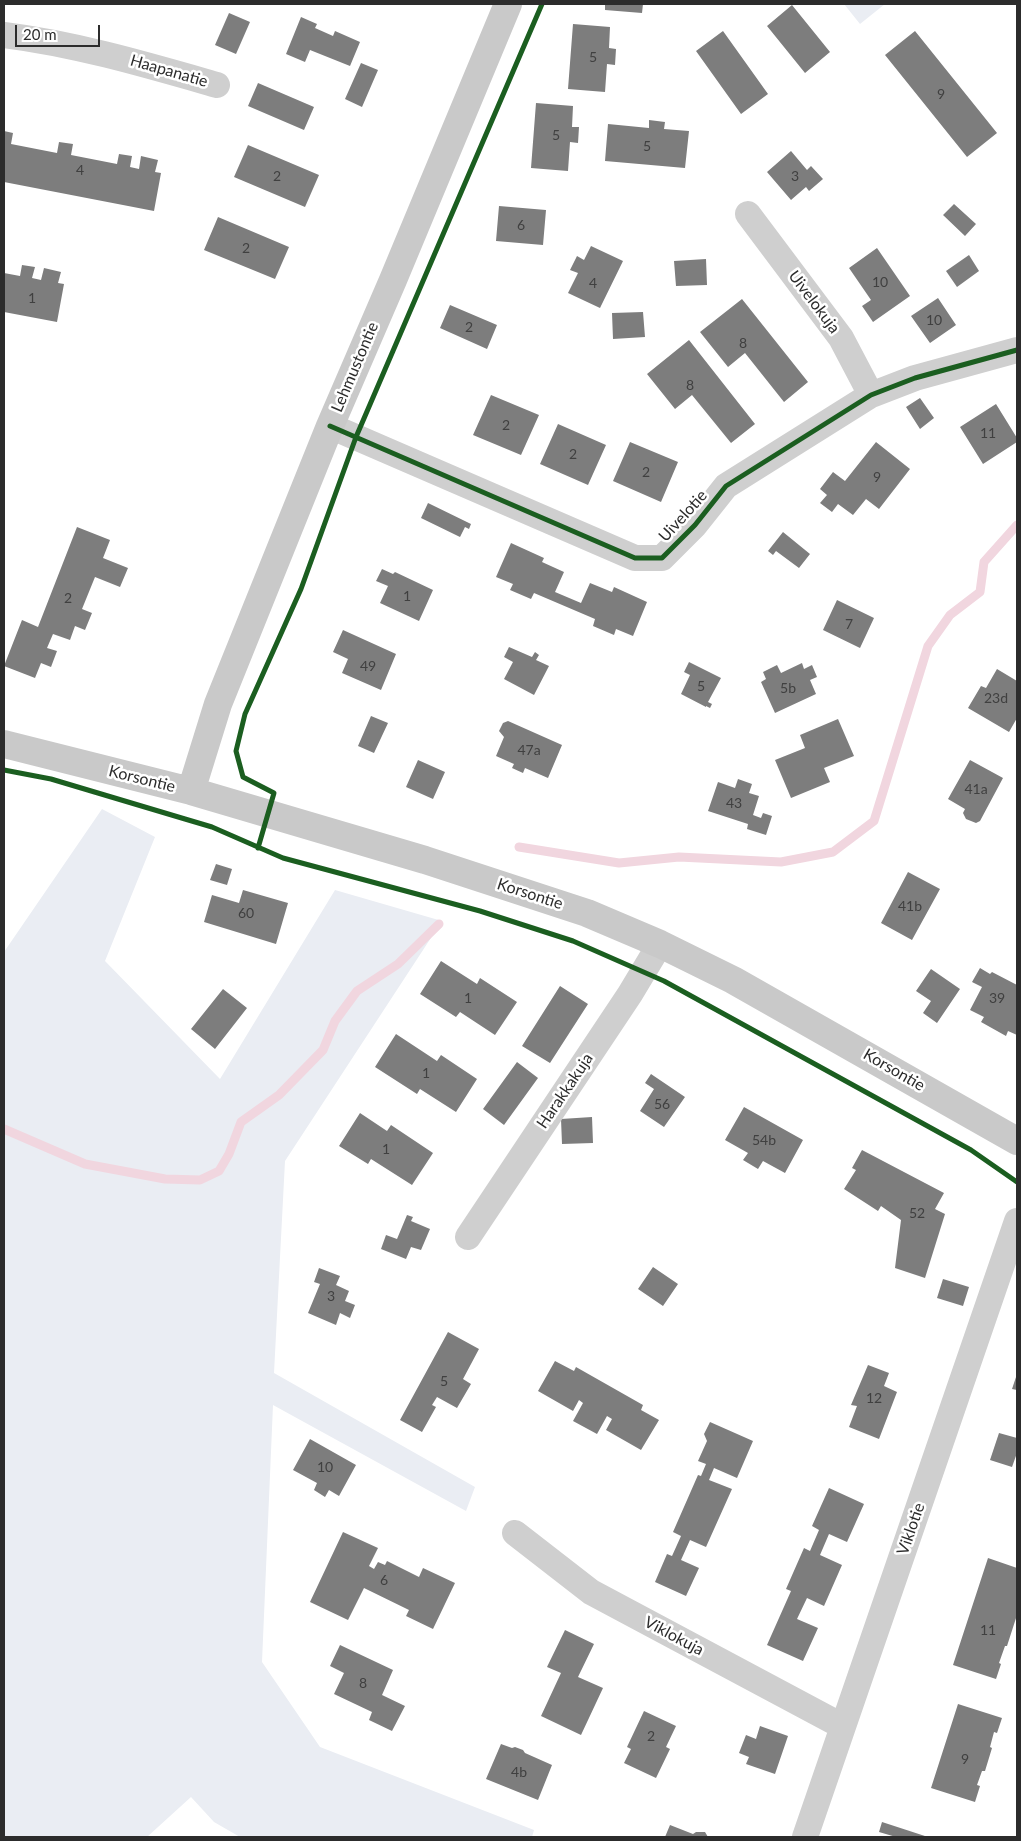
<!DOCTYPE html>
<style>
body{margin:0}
#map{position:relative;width:1021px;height:1841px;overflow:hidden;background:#fff;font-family:Lato,sans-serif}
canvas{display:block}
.frame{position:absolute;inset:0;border:5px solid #2c2c2c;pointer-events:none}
.scale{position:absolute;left:15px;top:25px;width:85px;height:22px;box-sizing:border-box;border:2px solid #2c2c2c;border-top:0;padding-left:6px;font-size:15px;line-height:18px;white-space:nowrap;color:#2c2c2c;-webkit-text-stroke:4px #fff;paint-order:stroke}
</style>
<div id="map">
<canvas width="1021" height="1841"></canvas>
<div class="frame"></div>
<div class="scale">20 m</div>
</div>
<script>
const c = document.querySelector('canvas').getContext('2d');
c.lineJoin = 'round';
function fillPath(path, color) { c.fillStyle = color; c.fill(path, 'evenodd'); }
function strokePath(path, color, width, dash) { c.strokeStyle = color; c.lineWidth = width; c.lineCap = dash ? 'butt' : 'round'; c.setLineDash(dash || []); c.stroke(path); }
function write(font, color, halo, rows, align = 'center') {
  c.font = font + ' Lato,sans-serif'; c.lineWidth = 5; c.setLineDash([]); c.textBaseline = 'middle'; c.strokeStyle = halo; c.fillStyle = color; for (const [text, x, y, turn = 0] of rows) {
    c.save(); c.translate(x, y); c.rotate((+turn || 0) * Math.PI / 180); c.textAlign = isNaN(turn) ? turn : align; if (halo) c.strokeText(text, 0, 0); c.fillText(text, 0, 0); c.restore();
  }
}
fillPath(new Path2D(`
 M 844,4 L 885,4 L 860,24 Z
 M 102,809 L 155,837 L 105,961 L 220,1079 L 335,890 L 442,921 L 285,1161 L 274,1373 L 475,1487 L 466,1511 L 273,1405 L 262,1662 L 320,1747 L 534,1830 L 532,1837 L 240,1837 L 214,1822 L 191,1797 L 147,1837 L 4,1837 L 4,952 Z`), '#eaedf3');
strokePath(new Path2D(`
 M 519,847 L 619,863 L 679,857 L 781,862 L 833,852 L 874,821 L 928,646 L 950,615 L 980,592 L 984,562 L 1017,525
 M 4,1129 L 85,1164 L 165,1179 L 200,1180 L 219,1171 L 229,1154 L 241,1122 L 279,1095 L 323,1050 L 335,1021 L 357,991 L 398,964 L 439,924`), '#f1d6df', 9);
fillPath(new Path2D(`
 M 605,4 L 643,4 L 642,13 L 605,10 Z
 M 792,5 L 830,52 L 805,73 L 767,26 Z
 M 229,13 L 250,22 L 236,54 L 215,45 Z
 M 301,17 L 317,24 L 315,28 L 333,36 L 335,31 L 360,42 L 350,66 L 310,50 L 305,62 L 286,54 Z
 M 573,24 L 610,27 L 609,48 L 616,49 L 615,65 L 607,64 L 605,92 L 568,89 Z
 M 723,31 L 768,94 L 741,114 L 696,51 Z
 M 915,31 L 997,133 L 967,157 L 885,55 Z
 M 361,63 L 378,70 L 362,107 L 345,99 Z
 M 258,83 L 314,107 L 304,130 L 248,106 Z
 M 536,103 L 573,106 L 572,127 L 579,127 L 578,143 L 570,142 L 568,171 L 531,168 Z
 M 649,120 L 665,122 L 664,129 L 689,131 L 685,168 L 605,161 L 608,124 L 649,128 Z
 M 4,131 L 13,133 L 11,144 L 57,153 L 59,142 L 73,144 L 71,155 L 117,164 L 119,154 L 132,156 L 130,167 L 139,169 L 141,156 L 158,160 L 155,172 L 161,173 L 154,211 L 4,182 Z
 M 248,145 L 319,175 L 305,207 L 234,177 Z
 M 791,151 L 807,170 L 811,166 L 823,179 L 809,191 L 806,187 L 791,200 L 767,172 Z
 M 954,204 L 976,224 L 965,236 L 943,215 Z
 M 499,206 L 546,210 L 543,245 L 496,241 Z
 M 218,217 L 289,247 L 275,279 L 204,250 Z
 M 591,246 L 623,261 L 600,308 L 568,293 L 578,273 L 570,270 L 577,256 L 584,260 Z
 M 877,248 L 910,296 L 873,322 L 862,306 L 871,300 L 849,268 Z
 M 969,255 L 979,271 L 957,287 L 946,271 Z
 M 706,259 L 707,285 L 676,286 L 674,261 Z
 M 22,265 L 35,267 L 32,278 L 41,280 L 44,268 L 61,272 L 58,283 L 64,284 L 57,322 L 4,312 L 4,273 L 20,276 Z
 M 938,298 L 956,325 L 930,343 L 911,316 Z
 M 742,299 L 808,382 L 784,402 L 745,353 L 728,367 L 700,332 Z
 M 450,305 L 497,325 L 487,349 L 440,328 Z
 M 643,312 L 645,337 L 613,339 L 612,313 Z
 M 689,340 L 755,424 L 731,443 L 692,395 L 675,409 L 647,374 Z
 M 491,395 L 539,415 L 521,455 L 473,435 Z
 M 920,398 L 934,418 L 920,429 L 906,407 Z
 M 996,404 L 1017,438 L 1017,442 L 983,464 L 960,427 Z
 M 558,424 L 606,445 L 588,485 L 540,464 Z
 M 630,442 L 678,462 L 661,502 L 613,481 Z
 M 876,442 L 910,469 L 879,509 L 866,499 L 853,515 L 838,504 L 832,512 L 820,503 L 827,495 L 820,489 L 833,472 L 845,481 Z
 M 428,503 L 471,524 L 469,529 L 465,527 L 460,537 L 421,518 Z
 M 77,527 L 110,540 L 103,558 L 128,568 L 120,587 L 95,577 L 82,609 L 92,613 L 85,630 L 75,626 L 70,640 L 53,634 L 47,648 L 57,651 L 51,667 L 41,663 L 35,678 L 4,666 L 22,620 L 38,627 Z
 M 783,532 L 810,554 L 799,568 L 776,551 L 773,555 L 768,551 Z
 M 511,543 L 544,558 L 542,562 L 564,572 L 555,592 L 581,603 L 590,583 L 612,592 L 614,587 L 647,602 L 633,636 L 616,629 L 614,635 L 593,626 L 595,619 L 534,593 L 531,599 L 510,590 L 513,584 L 496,577 Z
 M 382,569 L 393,574 L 395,572 L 433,590 L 419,621 L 380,603 L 388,586 L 376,581 Z
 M 837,600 L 874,618 L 860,648 L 823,630 Z
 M 343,630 L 396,654 L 381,690 L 342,673 L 348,659 L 333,652 Z
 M 509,647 L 532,657 L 535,652 L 539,655 L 536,660 L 549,666 L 534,695 L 504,679 L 513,662 L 504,657 Z
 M 689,662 L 721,678 L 708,702 L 712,704 L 710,708 L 706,706 L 706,707 L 681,694 L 690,675 L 684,672 Z
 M 802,663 L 804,669 L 812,665 L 817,677 L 810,680 L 816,694 L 775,713 L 761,682 L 766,679 L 763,672 L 777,665 L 781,673 Z
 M 997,669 L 1017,681 L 1017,718 L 1009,732 L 968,708 L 981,686 L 986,688 Z
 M 371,716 L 388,723 L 374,753 L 358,746 Z
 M 838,719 L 854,756 L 824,768 L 830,782 L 791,798 L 775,760 L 805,748 L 800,735 Z
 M 508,721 L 562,745 L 548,778 L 525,768 L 523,773 L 512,768 L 514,764 L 496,756 L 504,737 L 499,731 L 503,723 Z
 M 418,760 L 445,772 L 433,799 L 406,787 Z
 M 970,760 L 1003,778 L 980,821 L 976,823 L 966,819 L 963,813 L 965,809 L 948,799 Z
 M 738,779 L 752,784 L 749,793 L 759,796 L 753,815 L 761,818 L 763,813 L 772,816 L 766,835 L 747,829 L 748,824 L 708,811 L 718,782 L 735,788 Z
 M 216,864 L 232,869 L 227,885 L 210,880 Z
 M 908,872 L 940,889 L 912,940 L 881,923 Z
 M 243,890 L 288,903 L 276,944 L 204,922 L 212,895 L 239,903 Z
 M 441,961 L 477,984 L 480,978 L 517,1002 L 495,1035 L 460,1012 L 456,1017 L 420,994 Z
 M 980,968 L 990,974 L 992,972 L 1017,985 L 1017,1035 L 1008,1031 L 1006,1036 L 981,1022 L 984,1017 L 970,1010 L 982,987 L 972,982 Z
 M 931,969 L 960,989 L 937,1023 L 923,1013 L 931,1001 L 916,991 Z
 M 560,986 L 588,1004 L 550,1063 L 522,1046 Z
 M 223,989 L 247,1008 L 215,1049 L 191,1029 Z
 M 396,1034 L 437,1061 L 441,1055 L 477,1079 L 456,1112 L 420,1089 L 417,1094 L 375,1067 Z
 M 517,1062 L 538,1078 L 504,1125 L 483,1109 Z
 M 651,1074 L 685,1097 L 664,1127 L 640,1111 L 654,1089 L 645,1083 Z
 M 744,1107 L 803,1140 L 785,1173 L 763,1161 L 758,1169 L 743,1160 L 748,1153 L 725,1140 Z
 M 360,1113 L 387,1131 L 391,1125 L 433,1153 L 412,1185 L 371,1159 L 368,1164 L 339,1146 Z
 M 592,1117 L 593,1143 L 562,1144 L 561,1119 Z
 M 862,1150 L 944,1193 L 935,1209 L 945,1214 L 925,1278 L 895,1268 L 901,1220 L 881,1206 L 878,1211 L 844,1189 L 856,1170 L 852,1168 Z
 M 407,1215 L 413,1217 L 411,1221 L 430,1229 L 421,1250 L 411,1247 L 406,1259 L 381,1249 L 386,1235 L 397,1239 Z
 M 653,1267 L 678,1284 L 663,1306 L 638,1289 Z
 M 319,1268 L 340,1276 L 336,1285 L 349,1291 L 345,1301 L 355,1305 L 350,1318 L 340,1313 L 336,1325 L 308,1313 L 320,1284 L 314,1282 Z
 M 943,1279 L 969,1287 L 963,1306 L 937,1298 Z
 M 448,1332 L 479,1349 L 463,1379 L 471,1384 L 457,1408 L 437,1397 L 432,1405 L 436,1407 L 422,1432 L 400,1420 Z
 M 555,1361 L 574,1371 L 576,1367 L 643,1405 L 641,1410 L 659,1420 L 641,1450 L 606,1430 L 612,1419 L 607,1416 L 597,1434 L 573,1421 L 583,1403 L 579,1400 L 573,1411 L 538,1391 Z
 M 868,1365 L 889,1373 L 884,1386 L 897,1392 L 879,1439 L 849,1427 L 857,1406 L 851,1405 Z
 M 1017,1374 L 1017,1390 L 1012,1389 Z
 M 710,1422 L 753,1441 L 737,1478 L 714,1468 L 709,1480 L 732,1489 L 706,1547 L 690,1540 L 681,1560 L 699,1568 L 686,1596 L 655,1582 L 667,1554 L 672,1556 L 681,1536 L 673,1532 L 698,1475 L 701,1476 L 706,1464 L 698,1461 L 707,1441 L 704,1434 Z
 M 999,1433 L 1017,1438 L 1017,1453 L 1012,1467 L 990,1460 Z
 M 310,1439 L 356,1465 L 339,1496 L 329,1490 L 325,1497 L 314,1490 L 317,1483 L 293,1470 Z
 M 829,1488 L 864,1504 L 847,1542 L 829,1534 L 820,1555 L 842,1565 L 824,1606 L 807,1598 L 797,1619 L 818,1628 L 803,1661 L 767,1645 L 791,1591 L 786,1589 L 804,1548 L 810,1551 L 819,1530 L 812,1526 Z
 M 343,1532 L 378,1548 L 369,1566 L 374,1569 L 378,1562 L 385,1565 L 387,1561 L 419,1577 L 423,1568 L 455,1583 L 433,1629 L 406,1616 L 409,1610 L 364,1588 L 348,1620 L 310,1602 Z
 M 988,1558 L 1017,1568 L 1017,1615 L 1007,1646 L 1005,1646 L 999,1663 L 1001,1664 L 996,1679 L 953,1665 Z
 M 565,1630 L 594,1644 L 578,1677 L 603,1688 L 581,1735 L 541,1716 L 561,1673 L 547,1667 Z
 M 340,1645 L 393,1670 L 382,1695 L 405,1706 L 392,1731 L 369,1720 L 372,1712 L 334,1694 L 344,1673 L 330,1666 Z
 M 958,1704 L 1002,1718 L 997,1733 L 994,1732 L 990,1747 L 992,1748 L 985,1771 L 982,1771 L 977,1785 L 980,1786 L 975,1802 L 931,1788 Z
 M 644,1711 L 676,1726 L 666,1747 L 670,1749 L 656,1778 L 624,1763 L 631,1749 L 627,1747 Z
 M 760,1726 L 788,1736 L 775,1774 L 746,1764 L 749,1757 L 739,1753 L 746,1735 L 756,1739 Z
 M 501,1744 L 512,1748 L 515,1747 L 523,1750 L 525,1753 L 552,1765 L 538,1800 L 486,1779 Z
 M 882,1822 L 928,1837 L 896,1837 L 879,1832 Z
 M 670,1825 L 693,1834 L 696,1832 L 705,1832 L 708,1837 L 665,1837 Z`), '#7d7d7d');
strokePath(new Path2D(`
 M 4,35 C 76,44 147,65 217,85
 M 748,214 L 841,338 L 871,395
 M 330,426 L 635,558 L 662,558 L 695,525 L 726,486 L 871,395 L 915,378 L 1017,350
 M 468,1237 L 630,994 L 660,944
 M 515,1533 L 591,1592 L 842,1726
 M 805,1837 L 1017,1221`), '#cfcfcf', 26);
strokePath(new Path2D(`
 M 4,744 L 191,791 L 425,860 L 587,913 L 660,944 L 733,980 L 1017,1141
 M 191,791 L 218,704 L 330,426 L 393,280 L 508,4`), '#c9c9c9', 28);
strokePath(new Path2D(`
 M 330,426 L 635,558 L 662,558 L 695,525 L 726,486 L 871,395 L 915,378 L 1017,350
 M 4,770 L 51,779 L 185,819 L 212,827 L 283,858 L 480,911 L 573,941 L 664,981 L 971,1150 L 1017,1182
 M 258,848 L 274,793 L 243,777 L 236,751 L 245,714 L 301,589 L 356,437 L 542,4`), '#1b5e20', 5);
write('14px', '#404040', null, [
 ["5",593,57],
 ["9",941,94],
 ["5",556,135],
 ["5",647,146],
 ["4",80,170],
 ["2",277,176],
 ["3",795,176],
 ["6",521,225],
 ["2",246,248],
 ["10",880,282],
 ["4",593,283],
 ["1",32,298],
 ["10",934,320],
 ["2",469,327],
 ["8",743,343],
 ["8",690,385],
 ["2",506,425],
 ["11",988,433],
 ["2",573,454],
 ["2",646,472],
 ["9",877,477],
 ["1",407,596],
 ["2",68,598],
 ["7",849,624],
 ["49",368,666],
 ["5",701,686],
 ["5b",788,688],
 ["23d",996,698],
 ["47a",529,750],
 ["41a",976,789],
 ["43",734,803],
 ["41b",910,906],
 ["60",246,913],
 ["1",468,998],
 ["39",997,998],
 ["1",426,1073],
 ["56",662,1104],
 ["54b",764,1140],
 ["1",386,1149],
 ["52",917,1213],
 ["3",331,1296],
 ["5",444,1381],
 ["12",874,1398],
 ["10",325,1467],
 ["6",384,1580],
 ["11",988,1630],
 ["8",363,1683],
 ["2",651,1736],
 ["9",965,1759],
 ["4b",519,1772]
]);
write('16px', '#2c2c2c', '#fff', [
 ["Haapanatie",169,71,16],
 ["Uivelokuja",814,302,53],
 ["Lehmustontie",355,367,-67],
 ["Uivelotie",683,516,-48],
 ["Korsontie",142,779,14],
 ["Korsontie",530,894,18],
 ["Korsontie",894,1070,30],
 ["Harakkakuja",565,1091,-56],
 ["Viklotie",911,1529,-71],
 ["Viklokuja",674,1636,28]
]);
</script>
